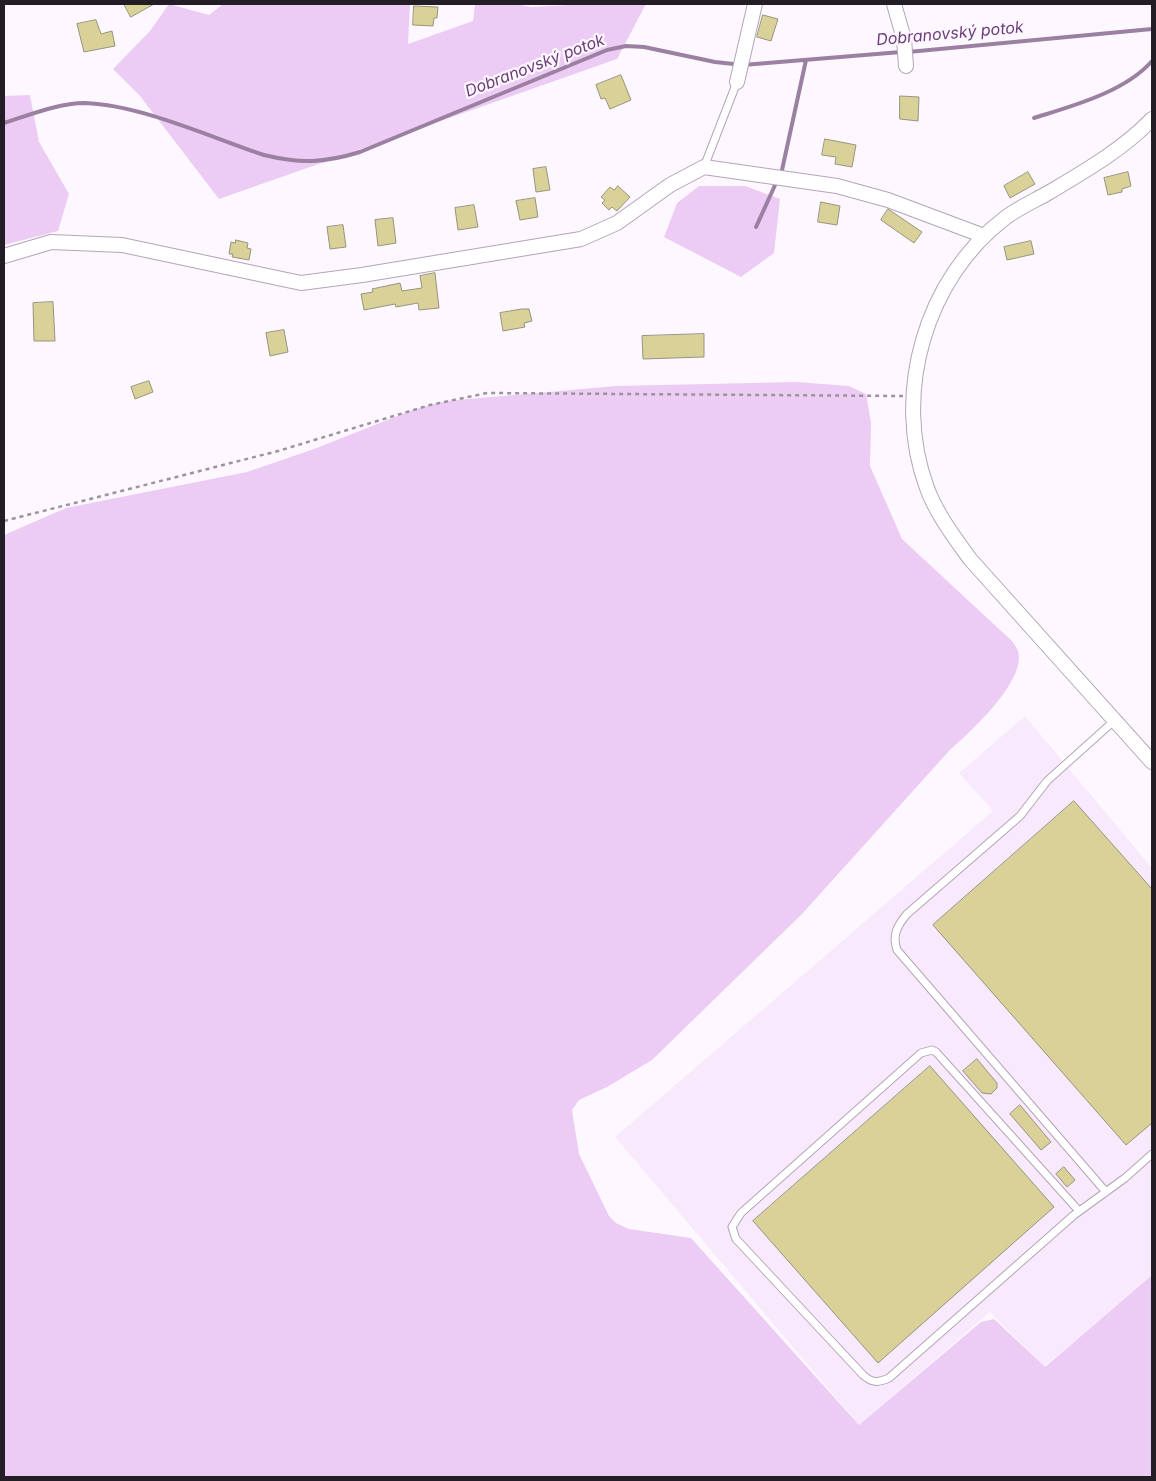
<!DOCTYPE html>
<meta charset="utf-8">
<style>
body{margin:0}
#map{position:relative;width:1156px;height:1481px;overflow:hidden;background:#fdf8ff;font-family:Inter,sans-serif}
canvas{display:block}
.frame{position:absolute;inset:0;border:5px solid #231e25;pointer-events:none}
</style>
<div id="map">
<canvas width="1156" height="1481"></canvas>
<div class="frame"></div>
</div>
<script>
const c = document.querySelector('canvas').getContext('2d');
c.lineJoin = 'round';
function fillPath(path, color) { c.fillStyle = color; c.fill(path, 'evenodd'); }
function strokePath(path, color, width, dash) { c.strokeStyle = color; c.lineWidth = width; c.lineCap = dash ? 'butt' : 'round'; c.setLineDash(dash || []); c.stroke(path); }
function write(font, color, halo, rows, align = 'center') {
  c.font = font + ' Inter,sans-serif'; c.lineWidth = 4.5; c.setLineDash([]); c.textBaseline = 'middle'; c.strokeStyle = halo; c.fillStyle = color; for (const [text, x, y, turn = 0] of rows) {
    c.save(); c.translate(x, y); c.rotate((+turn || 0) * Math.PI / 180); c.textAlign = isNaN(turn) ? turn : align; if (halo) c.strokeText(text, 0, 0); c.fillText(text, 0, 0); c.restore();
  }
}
fillPath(new Path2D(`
 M 1025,716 L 1152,868 L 1152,1275 L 1044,1367 L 990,1312 L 859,1425 L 615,1137 L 993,811 L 959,773 Z`), '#f9e9fd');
fillPath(new Path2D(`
 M 169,4 L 209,15 L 223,4 L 410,4 L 408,44 L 473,21 L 475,4 L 515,4 L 531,7 L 591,4 L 646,4 L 617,59 L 219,199 L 140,96 L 113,69 L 150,31 Z
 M 30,95 L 39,142 L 69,194 L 58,231 L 4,245 L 4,96 Z
 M 699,186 L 745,186 L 780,199 L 774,253 L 741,277 L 664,237 L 677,203 Z
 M 797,382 L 849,386 L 866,394 L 871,423 L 870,466 L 902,539 L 1012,641 C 1014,644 1017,648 1018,651 C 1027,681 969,733 949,751 L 802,914 L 652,1060 L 607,1087 L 579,1100 L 572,1110 L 579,1154 L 609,1216 L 616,1223 L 629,1229 L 691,1238 L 859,1425 L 981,1322 L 994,1319 L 1045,1367 L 1152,1275 L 1152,1477 L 4,1477 L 4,535 L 66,508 L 247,472 L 314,449 L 415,409 L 446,401 L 616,386 Z`), '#ecccf4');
strokePath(new Path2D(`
 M 908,52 L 1152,29
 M 1034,118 C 1072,106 1125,92 1152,61
 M 4,123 C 29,115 59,103 85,103 C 141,105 210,137 264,155 C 301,164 324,163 360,152 L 607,50 L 626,46 L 644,47 L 715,62 L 743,65 L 901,52
 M 782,170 L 806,60
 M 756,227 L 776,183`), '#9b80a2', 4);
const building = new Path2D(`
 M 124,4 L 154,4 L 131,17 Z
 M 414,6 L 438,7 L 437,18 L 434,18 L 433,26 L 413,25 Z
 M 763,15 L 778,19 L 771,41 L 757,37 Z
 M 96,20 L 101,34 L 112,31 L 115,46 L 84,52 L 77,24 Z
 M 621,75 L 631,100 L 610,109 L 605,98 L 601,99 L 596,85 Z
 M 900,96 L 919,97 L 918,121 L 900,119 Z
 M 825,139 L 856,145 L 852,167 L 835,164 L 836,157 L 822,155 Z
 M 546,167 L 550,190 L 536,192 L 533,169 Z
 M 1028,172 L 1035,184 L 1010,198 L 1004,186 Z
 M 1128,172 L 1131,186 L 1122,189 L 1122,192 L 1108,195 L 1104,178 Z
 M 618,186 L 630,197 L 617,211 L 612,207 L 609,210 L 602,203 L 605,200 L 601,197 L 610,187 L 614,190 Z
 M 535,198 L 538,217 L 520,220 L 516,201 Z
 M 821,202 L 840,206 L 837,225 L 818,222 Z
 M 474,205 L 478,227 L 458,230 L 455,208 Z
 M 888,209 L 922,232 L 914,243 L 881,220 Z
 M 393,218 L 396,243 L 378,246 L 375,220 Z
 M 343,225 L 346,247 L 330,249 L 327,227 Z
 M 236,240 L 248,243 L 247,248 L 251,249 L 249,260 L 232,257 L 233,254 L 229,254 L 231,242 L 235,243 Z
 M 1031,241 L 1034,254 L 1007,260 L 1004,247 Z
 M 435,273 L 439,308 L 419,310 L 418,303 L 396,307 L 395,304 L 364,310 L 361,294 L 373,292 L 372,289 L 400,283 L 402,291 L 422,288 L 420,276 Z
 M 53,302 L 55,341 L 34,341 L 33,303 Z
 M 522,309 L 529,309 L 532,321 L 524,323 L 525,327 L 503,331 L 500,313 Z
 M 284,330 L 288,352 L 270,356 L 266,333 Z
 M 704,334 L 704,357 L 643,359 L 642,336 Z
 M 149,381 L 153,392 L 135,399 L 131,387 Z
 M 1074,801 L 1152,889 L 1152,1123 L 1126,1145 L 933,925 Z
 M 977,1059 L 997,1083 L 997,1088 L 991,1094 L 982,1093 L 963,1071 Z
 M 930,1066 L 1054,1207 L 878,1363 L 753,1221 Z
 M 1020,1105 L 1051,1142 L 1041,1150 L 1010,1114 Z
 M 1064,1167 L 1075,1180 L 1067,1187 L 1056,1174 Z`);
fillPath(building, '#d9d197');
strokePath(building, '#969480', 1);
const lane = new Path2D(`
 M 704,167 L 737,82
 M 1106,1192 L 897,950 C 892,935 897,926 907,914 L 1020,816 L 1047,781 L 1115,720
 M 1079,1211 L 936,1052 L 932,1050 L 921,1053 L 741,1213 L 732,1227 L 736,1239 L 863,1375 C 872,1383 878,1383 889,1378 L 1074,1215 L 1125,1178 L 1152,1154`);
const street = new Path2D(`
 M 894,4 L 904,39 L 906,66
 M 737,82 L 755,4
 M 1152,119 C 1122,150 1085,171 1048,193 C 1034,201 1018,208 1005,218 C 925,279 892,394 927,488 C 936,513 954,537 970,559 L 1152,762
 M 4,256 L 51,242 L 122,245 L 301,283 L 362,275 L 581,239 L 617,223 L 670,185 L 704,167 L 837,186 L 888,200 L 984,236`);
strokePath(lane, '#b3a5b6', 9);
strokePath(street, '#b3a5b6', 16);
strokePath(new Path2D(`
 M 4,521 L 278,451 L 430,405 L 487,393 L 903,396`), '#9a959c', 2.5, [4, 4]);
strokePath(lane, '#fff', 7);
strokePath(street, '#fff', 14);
write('italic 16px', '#6c3d77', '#fdf8ff', [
 ["Dobranovský potok",950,34,-5],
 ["Dobranovský potok",535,66,-21]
]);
</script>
